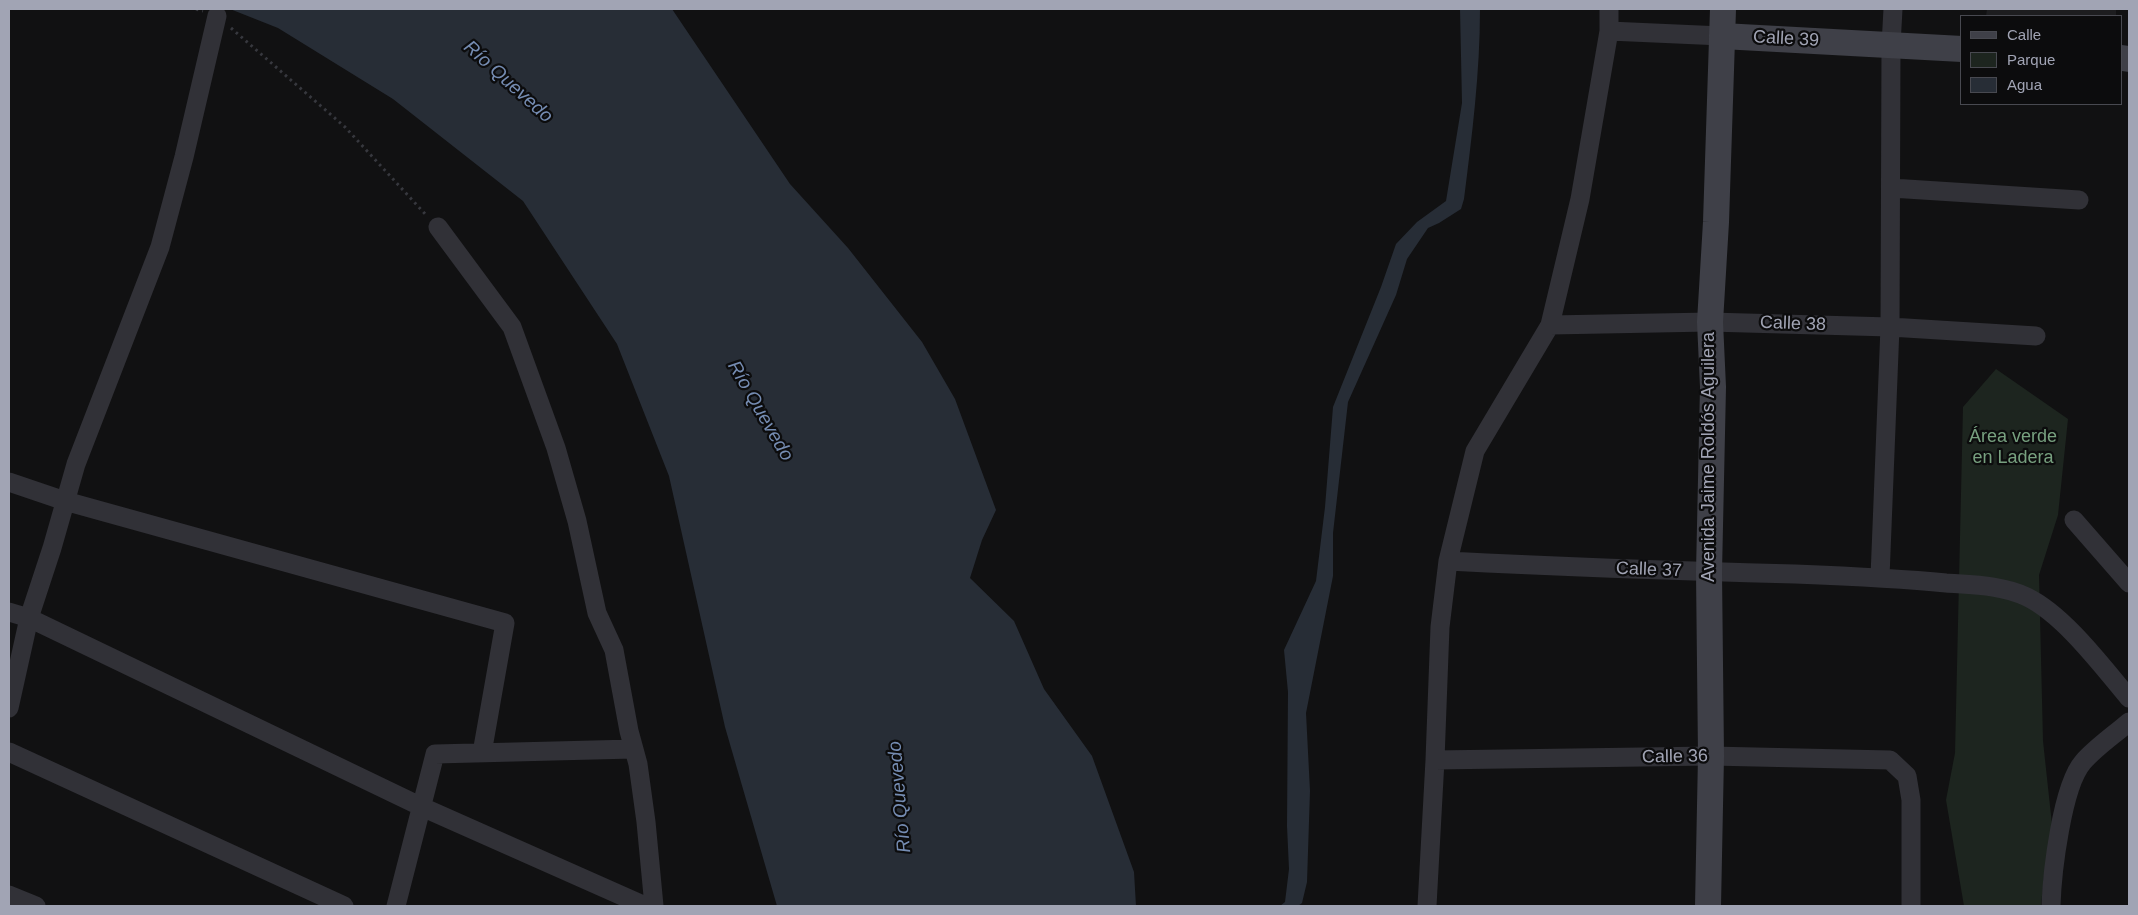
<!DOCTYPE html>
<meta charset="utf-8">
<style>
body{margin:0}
#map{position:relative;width:2138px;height:915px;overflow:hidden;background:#111112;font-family:Arial,sans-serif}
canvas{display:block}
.frame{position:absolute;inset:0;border:10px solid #a1a4b4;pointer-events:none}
.legend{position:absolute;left:1960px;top:15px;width:162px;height:90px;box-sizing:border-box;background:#0c0c0d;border:1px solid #484950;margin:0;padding:6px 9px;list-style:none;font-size:15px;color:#a1a4b4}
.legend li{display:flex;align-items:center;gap:10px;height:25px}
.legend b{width:25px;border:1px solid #484950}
</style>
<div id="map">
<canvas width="2138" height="915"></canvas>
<div class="frame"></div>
<ul class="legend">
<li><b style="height:6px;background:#3f4048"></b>Calle</li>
<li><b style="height:14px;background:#1d251f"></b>Parque</li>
<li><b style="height:14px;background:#272d36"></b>Agua</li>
</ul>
</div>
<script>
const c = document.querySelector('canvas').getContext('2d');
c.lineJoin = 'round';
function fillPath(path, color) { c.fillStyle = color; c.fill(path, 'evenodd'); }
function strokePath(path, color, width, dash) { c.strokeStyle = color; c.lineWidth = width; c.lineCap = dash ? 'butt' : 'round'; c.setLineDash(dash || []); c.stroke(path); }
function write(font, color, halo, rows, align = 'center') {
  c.font = font + ' Arial,sans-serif'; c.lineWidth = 4.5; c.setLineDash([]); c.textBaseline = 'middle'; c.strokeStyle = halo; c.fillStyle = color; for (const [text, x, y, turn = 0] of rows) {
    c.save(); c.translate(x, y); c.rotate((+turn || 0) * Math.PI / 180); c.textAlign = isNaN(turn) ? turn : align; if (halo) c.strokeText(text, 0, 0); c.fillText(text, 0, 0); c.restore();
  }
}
fillPath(new Path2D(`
 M 1987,9 L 2116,9 L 2116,16 L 1986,16 Z`), '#1d1d1f');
fillPath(new Path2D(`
 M 1996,369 L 2068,419 L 2058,515 L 2039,575 L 2043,741 L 2054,843 L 2044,876 L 2041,906 L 1964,906 L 1946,800 L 1955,753 L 1963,407 Z`), '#1d251f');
fillPath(new Path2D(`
 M 230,9 L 672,9 L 790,184 L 848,248 L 922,342 L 955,399 L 996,510 L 982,540 L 970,578 L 1014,621 L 1044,689 L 1092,756 L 1134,872 L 1136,906 L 777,906 L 725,727 L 669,476 L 617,344 L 523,201 L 393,99 L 278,28 Z
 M 1460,9 L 1480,9 C 1480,73 1472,135 1464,199 L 1461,209 L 1439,223 L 1428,228 L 1407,259 L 1396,295 L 1348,402 L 1333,533 L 1333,576 L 1306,713 L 1310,791 L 1307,882 L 1302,903 L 1298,906 L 1280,906 L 1285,902 L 1289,869 L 1287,826 L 1288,692 L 1284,650 L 1316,581 L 1325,507 L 1333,407 L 1381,287 L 1396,244 L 1417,222 L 1446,201 L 1462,103 Z`), '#272d36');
strokePath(new Path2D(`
 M 196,9 L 203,11
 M 231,28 L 345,127 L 427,216`), '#37383e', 3, [2.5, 4]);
strokePath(new Path2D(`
 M 1609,31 L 1722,36
 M 1891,188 L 2079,200
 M 438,227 L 512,327 L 556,448 L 577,521 L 597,613 L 614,650 L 629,731 L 638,764 L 646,822 L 654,906
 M 1550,325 L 1710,322 L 1890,327 L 2036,336
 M 9,482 L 65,501 L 505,623 L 482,753
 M 2074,520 L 2129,583
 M 1448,561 C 1563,567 1679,571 1795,574 C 1846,576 1896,578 1946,583 C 1973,585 2002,585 2027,597 C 2064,615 2102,666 2129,698
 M 1880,577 L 1890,327 L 1891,45 L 1893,9
 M 9,612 L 29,618 L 422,807 L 645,906
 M 9,708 L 29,618 L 52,548 L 76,464 L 160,247 L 184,157 L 217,16
 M 9,752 L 344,906
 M 1435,760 L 1711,756 L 1890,760 L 1907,776 L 1911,800 L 1911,906
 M 9,895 L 36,906
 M 396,906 L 435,754 L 633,749
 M 1427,906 L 1435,760 L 1440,627 L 1448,561 L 1475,451 L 1550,325 L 1580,199 L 1609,31 L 1609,9
 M 2051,906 C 2052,873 2062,786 2083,762 C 2096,747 2114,735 2129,722`), '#313137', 19);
strokePath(new Path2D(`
 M 1722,36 L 1962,49
 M 2122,58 L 2129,59
 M 1708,906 L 1711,756 L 1709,572 L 1713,387 L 1710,322 L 1716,222 L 1723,9`), '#3f4048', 26);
write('18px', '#a1a4b4', '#0c0c0d', [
 ["Calle 39",1786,39,3],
 ["Calle 38",1793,324,2],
 ["Avenida Jaime Roldós Aguilera",1709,457,-90],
 ["Calle 37",1649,570,2],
 ["Calle 36",1675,757,-1]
]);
write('18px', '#77a07f', '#0c0c0d', [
 ["Área verde",2013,437],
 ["en Ladera",2013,458]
]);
write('italic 19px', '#758cb2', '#0c0c0d', [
 ["Río Quevedo",508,82,42],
 ["Río Quevedo",760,411,60],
 ["Río Quevedo",900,797,-95]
]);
</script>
